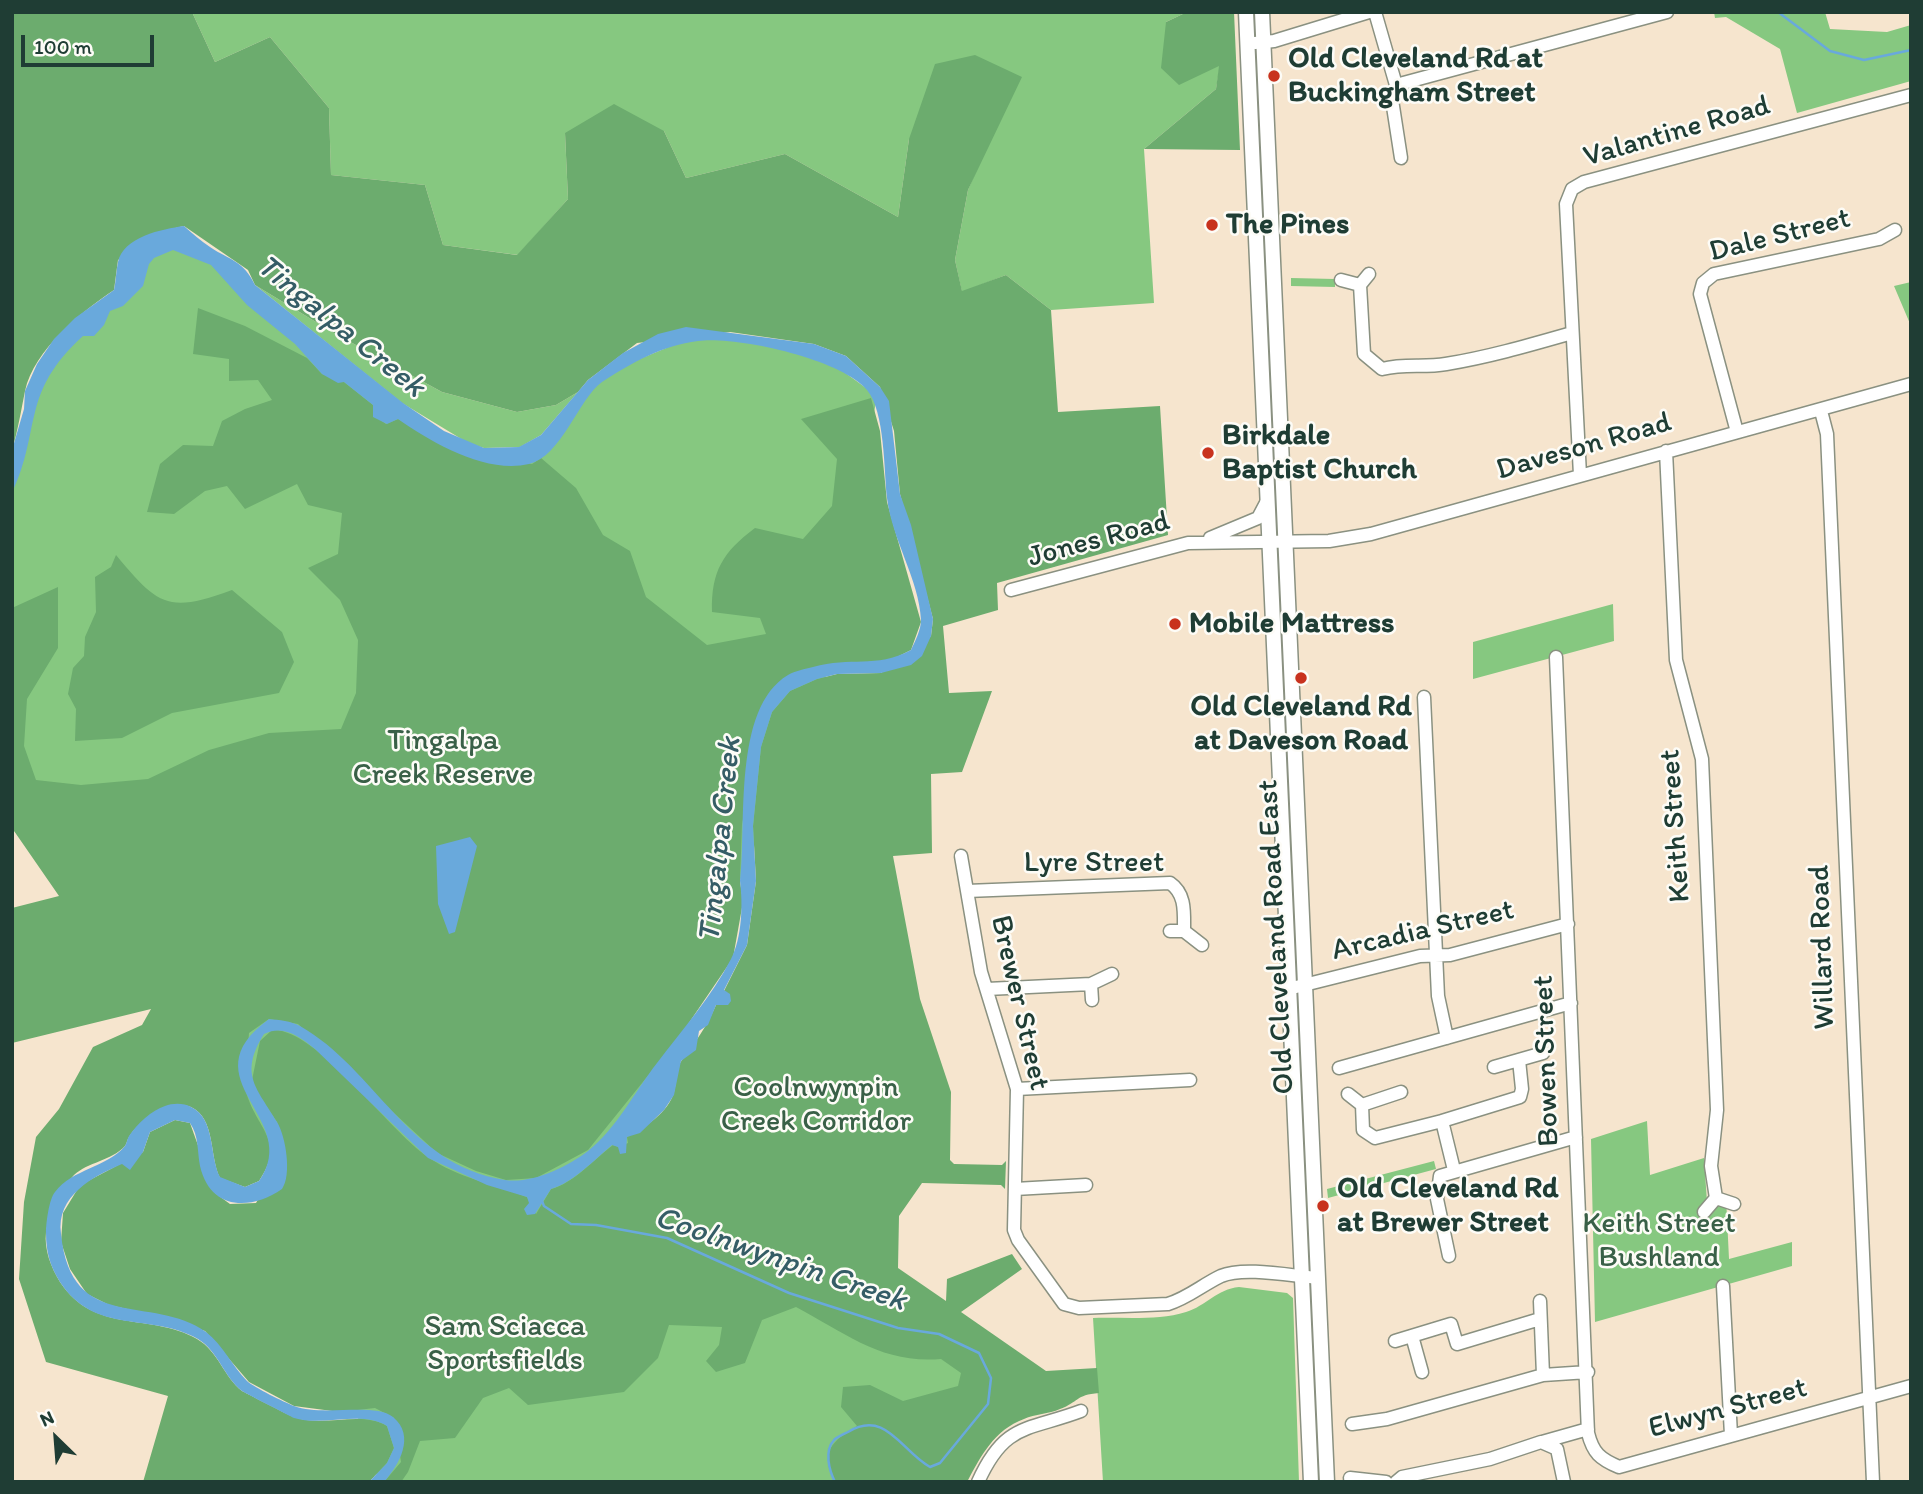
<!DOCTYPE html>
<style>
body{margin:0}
#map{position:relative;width:1923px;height:1494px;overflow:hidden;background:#f6e5ce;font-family:Itim,sans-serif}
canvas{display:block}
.frame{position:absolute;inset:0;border:14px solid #1f3d34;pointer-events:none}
.north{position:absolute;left:21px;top:1403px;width:70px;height:70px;-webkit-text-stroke:5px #fdfcf7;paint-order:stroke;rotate:335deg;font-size:19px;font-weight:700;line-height:28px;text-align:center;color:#1f3d34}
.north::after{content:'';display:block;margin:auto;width:24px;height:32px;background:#1f3d34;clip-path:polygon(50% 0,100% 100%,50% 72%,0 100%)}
.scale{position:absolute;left:21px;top:35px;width:133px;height:32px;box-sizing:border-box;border:4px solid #1f3d34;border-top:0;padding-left:9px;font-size:21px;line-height:24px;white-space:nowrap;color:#1f3d34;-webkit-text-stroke:5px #fdfcf7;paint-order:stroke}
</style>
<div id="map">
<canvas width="1923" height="1494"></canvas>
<div class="frame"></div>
<div class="north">N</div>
<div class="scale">100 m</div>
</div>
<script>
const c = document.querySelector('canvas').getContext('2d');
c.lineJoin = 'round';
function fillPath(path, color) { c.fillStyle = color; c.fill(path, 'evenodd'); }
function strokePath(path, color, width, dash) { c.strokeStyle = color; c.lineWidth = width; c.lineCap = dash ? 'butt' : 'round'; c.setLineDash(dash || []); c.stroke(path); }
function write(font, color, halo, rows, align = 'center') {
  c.font = font + ' Itim,sans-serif'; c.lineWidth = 5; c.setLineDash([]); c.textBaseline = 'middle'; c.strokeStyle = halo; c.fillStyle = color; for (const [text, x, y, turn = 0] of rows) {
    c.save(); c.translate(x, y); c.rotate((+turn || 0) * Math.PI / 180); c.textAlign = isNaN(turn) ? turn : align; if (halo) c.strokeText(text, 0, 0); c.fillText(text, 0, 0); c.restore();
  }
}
fillPath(new Path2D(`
 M 192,12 L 1187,12 L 1166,22 L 1220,65 L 1216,89 L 1144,149 L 1154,303 L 1051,310 L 1006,275 L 962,292 L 955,260 L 968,190 L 988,143 L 909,139 L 898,217 L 785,154 L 686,178 L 664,131 L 565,133 L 568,199 L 518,255 L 443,245 L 425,185 L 331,175 L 329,108 L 270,37 L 215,62 Z
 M 1714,12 L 1825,12 L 1830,29 L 1887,32 L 1911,25 L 1911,81 L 1797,113 L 1780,49 L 1726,17 L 1715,18 Z
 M 161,245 L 218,262 L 335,368 L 477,452 L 532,450 L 590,384 L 613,370 L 700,334 L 818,353 L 877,396 L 829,668 L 596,1225 L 991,1378 L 833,1479 L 835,1482 L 379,1482 L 277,1172 L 12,828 L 12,472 L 33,388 Z
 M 1291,278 L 1335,279 L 1335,287 L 1291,286 Z
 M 1911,282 L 1911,326 L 1894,286 Z
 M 255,285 L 334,333 L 442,392 L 517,412 L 556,405 L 578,392 L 541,435 L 520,447 L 484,448 L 468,443 L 402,403 Z
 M 1613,604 L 1614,641 L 1473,679 L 1473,642 Z
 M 1647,1121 L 1650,1175 L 1704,1158 L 1707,1202 L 1726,1197 L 1729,1259 L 1792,1242 L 1792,1266 L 1595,1322 L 1591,1139 Z
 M 1434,1161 L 1436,1169 L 1328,1198 L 1327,1189 Z
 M 1239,1287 L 1287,1293 L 1293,1298 L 1299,1482 L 1103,1482 L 1093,1318 C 1123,1317 1157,1321 1186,1312 C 1206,1306 1217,1289 1239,1287 Z`), '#86c880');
fillPath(new Path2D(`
 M 12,12 L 192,12 L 215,62 L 270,37 L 329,108 L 331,175 L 425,185 L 443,245 L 517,255 L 568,199 L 565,133 L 614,104 L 664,131 L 686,178 L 785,154 L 898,217 L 909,139 L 935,64 L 975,55 L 1022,77 L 968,190 L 955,260 L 962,291 L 1006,275 L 1051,310 L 1058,412 L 1160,406 L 1168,535 L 997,583 L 998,610 L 943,626 L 949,693 L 992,691 L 962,772 L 931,774 L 932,853 L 893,856 L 920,999 L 951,1092 L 950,1160 L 954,1164 L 1002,1165 L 1006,1161 L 1005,1189 L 1001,1185 L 922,1183 L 899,1216 L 898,1268 L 946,1301 L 947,1279 L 1012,1254 L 1022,1269 L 961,1312 L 1046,1371 L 1097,1368 L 1099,1393 C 1075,1395 1079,1402 1060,1409 C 1049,1414 1035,1414 1024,1419 C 994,1430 981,1456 967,1482 L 835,1482 C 819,1452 832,1441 857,1426 L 841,1407 L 843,1387 L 870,1385 L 903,1401 L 958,1386 L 961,1373 L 941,1359 C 882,1364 847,1334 796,1307 L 762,1320 L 745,1363 L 716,1372 L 706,1361 L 719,1345 L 722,1327 L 669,1325 L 658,1358 L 624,1392 L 528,1405 L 509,1388 L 483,1398 L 455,1438 L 420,1441 L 408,1472 L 401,1482 L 384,1482 L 401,1462 L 394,1418 L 375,1408 L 340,1412 L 294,1406 L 249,1382 L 205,1331 L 172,1319 L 109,1305 L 87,1294 L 70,1269 L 61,1242 L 63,1213 L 77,1190 L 86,1182 L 143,1152 L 150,1132 L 175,1120 L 190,1123 L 215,1193 L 230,1204 L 256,1203 L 284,1152 L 277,1122 L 255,1090 L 252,1080 L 260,1041 L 272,1030 C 317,1028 387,1129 428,1157 C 458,1178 494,1184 527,1197 L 536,1214 L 551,1189 C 574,1183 594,1159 613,1145 L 619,1147 L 628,1143 L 627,1137 C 644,1128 669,1112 674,1092 C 677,1082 675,1069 682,1060 C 695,1043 707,1026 716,1005 L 727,1005 L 724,991 L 747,945 L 756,881 L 753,826 L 761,747 L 772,712 L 790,691 L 817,679 L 837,674 L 881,673 L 931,636 L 933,619 L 900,494 L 894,431 L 880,387 L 846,356 L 814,344 L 730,332 L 637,343 L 588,380 L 578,392 L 556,405 L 517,412 L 442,392 L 334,333 L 255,285 L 248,270 L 184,226 L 158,232 L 118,260 L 114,290 C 81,312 34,350 25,391 C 21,411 18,430 12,450 Z
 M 1187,12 L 1234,12 L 1240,150 L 1144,149 L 1216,89 L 1219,66 L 1179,85 L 1161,68 L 1166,22 Z
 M 198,308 L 245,326 L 307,358 L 322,374 L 344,382 L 373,405 L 379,419 L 386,424 L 398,419 L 462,454 L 532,464 L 541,458 L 576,488 L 603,535 L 630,551 L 646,597 L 707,645 L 766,634 L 760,618 L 712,612 C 711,571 723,552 755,528 L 803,539 L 832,506 L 837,459 L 801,419 L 871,398 L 880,431 L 887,502 L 921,622 L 911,650 L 889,661 L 867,662 L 768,694 L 742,824 L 740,881 L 743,902 L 733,958 L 680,1036 L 588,1150 L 536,1178 L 506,1180 L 476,1171 L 437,1153 L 298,1024 L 269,1019 L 249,1033 C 248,1051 241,1078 247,1095 C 258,1130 286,1142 259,1181 L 245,1187 L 220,1178 C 209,1156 216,1119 191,1107 C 172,1098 139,1120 129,1137 C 127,1140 127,1143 125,1146 C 111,1161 88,1162 74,1175 C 68,1180 46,1224 46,1232 C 44,1250 51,1267 60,1282 C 95,1335 150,1312 197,1339 C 218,1351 224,1377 242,1391 C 244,1392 290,1416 294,1417 C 323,1428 361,1410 387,1426 L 394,1448 L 387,1463 L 369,1482 L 143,1482 L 168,1396 L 46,1362 L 19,1279 L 24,1202 L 36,1137 L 59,1109 L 93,1047 L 142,1025 L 151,1009 L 12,1043 L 12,908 L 59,896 L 12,828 L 12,608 L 58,587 L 58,648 L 27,699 L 24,746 L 36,780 L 81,785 L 148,779 L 209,750 L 269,733 L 341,729 L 356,693 L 358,640 L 340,600 L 308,568 L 338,554 L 342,513 L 308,505 L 297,484 L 245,509 L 227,486 L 205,491 L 174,514 L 147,512 L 160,464 L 183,445 L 213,446 L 222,421 L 245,409 L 272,400 L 258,380 L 229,381 L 229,359 L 193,354 Z
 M 116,555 C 158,605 167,614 232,590 L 282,632 L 294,662 L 279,693 L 172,713 L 122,738 L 75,741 L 76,709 L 68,694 L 73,668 L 84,656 L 85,637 L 96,612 L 95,577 L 111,567 Z`), '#6cac6e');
fillPath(new Path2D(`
 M 184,226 C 192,233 201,241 210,247 C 231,261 243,260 255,285 L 403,403 L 444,431 L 484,448 L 519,447 L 541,435 L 588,380 L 623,353 L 658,334 L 686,327 L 814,344 L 846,356 L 880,387 L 889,401 L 900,494 L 911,525 L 933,619 L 931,636 L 922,656 L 911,665 L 881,673 L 837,674 L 817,679 L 790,691 L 772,712 L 761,747 L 753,826 L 756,881 L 747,945 L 724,990 L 730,994 L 731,1001 L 728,1005 L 716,1005 L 708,1025 L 699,1031 L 696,1050 L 681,1061 L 674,1095 L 664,1110 L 640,1133 L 627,1137 L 626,1153 L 620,1154 L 618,1147 L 612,1145 C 594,1160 574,1182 551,1189 L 535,1214 L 527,1215 L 524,1209 L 529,1203 L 527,1197 L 487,1185 L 428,1158 L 315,1049 C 300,1037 284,1024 264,1034 C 238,1075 258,1089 277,1122 C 286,1137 292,1175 282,1189 C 250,1211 210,1210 200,1166 C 197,1151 199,1136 190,1123 L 175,1120 L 150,1132 L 143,1152 L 130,1170 L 122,1164 C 92,1177 56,1196 61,1234 C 71,1335 152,1293 206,1332 C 223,1345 232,1366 247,1381 C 255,1388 284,1402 294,1406 C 323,1417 374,1402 393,1417 C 416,1436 399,1465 384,1482 L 369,1482 L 387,1463 L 394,1448 L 387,1426 C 362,1410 323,1427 294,1418 C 290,1416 245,1393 242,1391 C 224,1377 218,1351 198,1339 C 151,1312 95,1336 60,1282 C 50,1266 46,1252 46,1233 C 46,1223 49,1199 55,1192 C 72,1169 108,1167 125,1146 C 127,1143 127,1139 129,1136 C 137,1124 152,1110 165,1106 C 173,1103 184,1103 191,1107 C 216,1119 209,1156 220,1177 L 245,1187 L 259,1181 C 304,1118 185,1080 269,1019 C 279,1020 291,1021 300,1026 C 376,1069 408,1165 505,1180 C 532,1184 567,1167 588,1151 C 617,1128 635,1091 657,1063 C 682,1030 712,996 731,959 C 742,938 743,904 740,881 C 747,826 732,708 788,675 C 795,671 805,669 813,667 C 851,656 875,669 911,650 C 915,641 921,630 921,620 C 919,579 892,540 887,498 C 884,471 885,411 867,390 C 841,359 737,336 698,341 C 663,345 631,363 602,382 C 579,398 561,457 529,464 C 486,474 432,443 398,419 L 387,424 L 373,417 L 373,405 L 344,382 L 338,383 L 322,374 L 295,344 L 247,305 L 211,265 L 173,250 L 154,258 L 149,264 L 143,286 L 123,306 L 110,311 L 104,325 L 94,336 L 83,336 C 20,393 42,429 12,493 L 12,450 L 24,409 L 25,391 L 37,364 L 54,339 L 75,318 L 114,290 C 116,281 116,271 118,262 C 123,237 162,229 184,226 Z
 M 470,837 L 477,846 L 455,932 L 449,934 L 438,904 L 436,846 Z`), '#69a9dc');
strokePath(new Path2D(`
 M 1778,12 L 1830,51 L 1864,60 L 1911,50
 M 542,1201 L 544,1206 L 571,1224 L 596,1225 L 667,1238 L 789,1293 L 898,1328 L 939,1334 L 979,1353 L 991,1378 L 988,1404 L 940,1463 L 930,1467 C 901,1451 886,1409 848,1432 C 844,1434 837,1437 834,1440 C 824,1451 829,1470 835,1482`), '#69a9dc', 2.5);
const minor = new Path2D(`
 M 1375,12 L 1396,85 L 1667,12
 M 1255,43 L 1274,41 L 1369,12
 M 1396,85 L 1392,100 L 1401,158
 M 1341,280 L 1360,285 L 1369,274
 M 1360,285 L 1364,354 L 1382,369 C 1406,363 1423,368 1446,364 C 1489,357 1530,345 1572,333
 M 1821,411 L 1827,434 L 1873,1482
 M 1737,432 L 1700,294 L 1703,283 L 1714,274 L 1879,239 L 1895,230
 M 1666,451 L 1676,660 L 1702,759 L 1717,1110 L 1711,1166 L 1716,1198
 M 1580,475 L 1566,204 L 1572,189 L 1584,182 L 1911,95
 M 1210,538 L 1258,518 L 1267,501
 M 1011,590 L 1188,543 L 1329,541 L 1371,534 L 1911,384
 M 1556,657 L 1588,1433 C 1593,1453 1600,1459 1619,1467 L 1911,1386
 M 1424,697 L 1438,996 L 1447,1038
 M 961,856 L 981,972 L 1017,1089 L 1014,1230 L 1018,1240 L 1064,1304 L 1079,1308 L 1168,1304 C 1188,1298 1202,1285 1221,1276 C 1244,1266 1292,1276 1318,1278
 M 967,891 L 1170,883 C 1186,894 1184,912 1184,931
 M 1170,931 L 1184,931 L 1202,945
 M 1296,987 L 1420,956 L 1450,955 L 1568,924
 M 987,989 L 1091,984
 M 1092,1000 L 1091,984 L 1112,974
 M 1494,1067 L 1543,1053
 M 1339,1068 L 1571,1003
 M 1017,1089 L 1190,1080
 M 1401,1092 L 1362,1105 L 1363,1130 L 1375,1138 L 1442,1121
 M 1348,1094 L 1362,1105
 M 1454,1170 L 1442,1121 L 1520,1097 L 1522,1089 L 1519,1060
 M 1015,1189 L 1086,1185
 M 1704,1212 L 1716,1198 L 1734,1204
 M 1449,1256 L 1437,1199 L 1440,1176 L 1576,1137
 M 1723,1286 L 1731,1435
 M 1540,1301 L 1543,1375
 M 1412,1336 L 1422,1372
 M 1395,1341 L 1451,1324 L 1457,1344 L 1540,1319
 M 1352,1424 L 1387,1419 L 1543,1375 L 1588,1372
 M 1542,1442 L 1588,1429
 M 1350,1478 L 1386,1482
 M 978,1482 C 1005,1422 1028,1431 1081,1411
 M 1396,1482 L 1402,1477 L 1490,1459 L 1541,1442 L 1557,1449 L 1564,1482`);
const major = new Path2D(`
 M 1246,12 L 1311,1482
 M 1262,12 L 1327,1482`);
strokePath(minor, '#8a9181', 15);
strokePath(major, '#8a9181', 17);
strokePath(minor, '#fff', 12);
strokePath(major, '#fff', 14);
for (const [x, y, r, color] of [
 [1274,76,7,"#c8321e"],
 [1212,225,7,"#c8321e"],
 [1208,453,7,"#c8321e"],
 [1175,624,7,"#c8321e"],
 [1301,678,7,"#c8321e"],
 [1323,1206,7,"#c8321e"]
]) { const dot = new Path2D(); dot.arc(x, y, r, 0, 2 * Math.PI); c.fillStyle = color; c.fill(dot); strokePath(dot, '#fdfcf7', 2.5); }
write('bold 30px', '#1f3d34', '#fdfcf7', [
 ["Old Cleveland Rd at",1288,59],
 ["Buckingham Street",1288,93],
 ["The Pines",1226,225],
 ["Birkdale",1222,436],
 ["Baptist Church",1222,470],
 ["Mobile Mattress",1189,624],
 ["Old Cleveland Rd",1301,707,"center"],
 ["at Daveson Road",1301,741,"center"],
 ["Old Cleveland Rd",1337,1189],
 ["at Brewer Street",1337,1223]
], 'left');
write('30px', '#1f3d34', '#fdfcf7', [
 ["Valantine Road",1677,132,-16],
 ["Dale Street",1780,236,-14],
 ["Daveson Road",1584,447,-16],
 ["Jones Road",1099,540,-15],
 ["Keith Street",1676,826,-94],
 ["Lyre Street",1094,863],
 ["Arcadia Street",1423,931,-13],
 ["Old Cleveland Road East",1277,937,-93],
 ["Willard Road",1823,947,-92],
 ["Brewer Street",1019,1003,77],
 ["Bowen Street",1547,1061,-92],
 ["Elwyn Street",1728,1409,-15]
]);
write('30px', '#396047', '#fdfcf7', [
 ["Tingalpa",443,741],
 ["Creek Reserve",443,775],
 ["Coolnwynpin",816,1088],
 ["Creek Corridor",816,1122],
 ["Keith Street",1659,1224],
 ["Bushland",1659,1258],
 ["Sam Sciacca",505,1327],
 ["Sportsfields",505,1361]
]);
write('italic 32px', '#355d66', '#fdfcf7', [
 ["Tingalpa Creek",340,327,39],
 ["Tingalpa Creek",721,840,-84],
 ["Coolnwynpin Creek",780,1260,19]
]);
</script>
